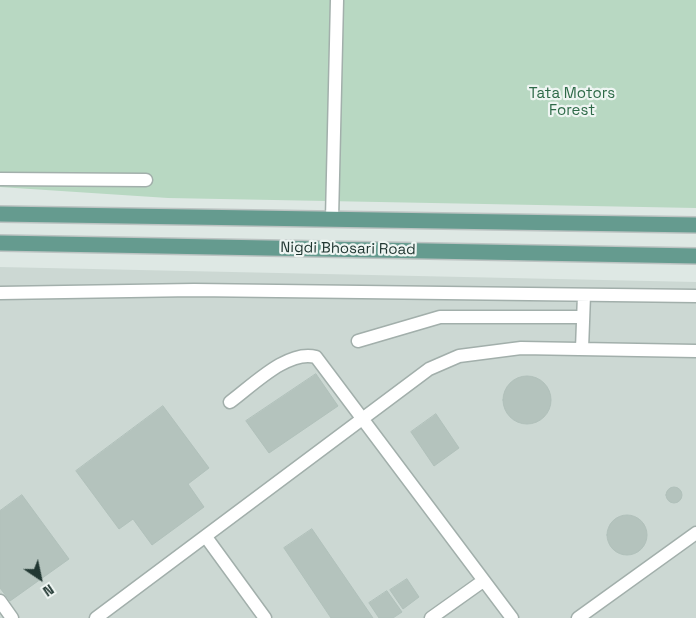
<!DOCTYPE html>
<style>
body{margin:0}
#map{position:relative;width:696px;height:618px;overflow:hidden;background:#dee8e4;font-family:"Space Grotesk",sans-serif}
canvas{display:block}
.north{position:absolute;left:15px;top:553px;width:50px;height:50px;-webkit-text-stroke:4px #eef5f2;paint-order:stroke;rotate:146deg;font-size:14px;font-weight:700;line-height:20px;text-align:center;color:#213732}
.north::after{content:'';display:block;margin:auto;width:18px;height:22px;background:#213732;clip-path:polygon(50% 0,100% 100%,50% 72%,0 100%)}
</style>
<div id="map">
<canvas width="696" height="618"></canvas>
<div class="north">N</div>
</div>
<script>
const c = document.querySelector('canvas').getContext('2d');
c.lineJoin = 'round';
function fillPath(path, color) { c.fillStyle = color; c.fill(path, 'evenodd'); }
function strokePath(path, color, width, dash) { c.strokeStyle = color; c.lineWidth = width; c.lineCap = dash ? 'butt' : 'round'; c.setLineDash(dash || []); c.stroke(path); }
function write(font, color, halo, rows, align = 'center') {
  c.font = font + ' "Space Grotesk",sans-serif'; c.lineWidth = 4.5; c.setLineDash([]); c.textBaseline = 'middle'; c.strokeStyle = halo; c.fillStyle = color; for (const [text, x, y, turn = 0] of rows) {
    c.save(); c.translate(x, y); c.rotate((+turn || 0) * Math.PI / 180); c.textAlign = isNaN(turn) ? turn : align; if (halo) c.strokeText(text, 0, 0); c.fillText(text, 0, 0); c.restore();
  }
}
fillPath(new Path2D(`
 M 0,267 L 696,282 L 696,618 L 0,618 Z`), '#ccd8d3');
fillPath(new Path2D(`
 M 0,0 L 696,0 L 696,208 L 168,198 L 0,187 Z`), '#b8d8c2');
const building = new Path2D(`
 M 316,374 L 338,406 L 269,453 L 246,421 Z
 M503 400a24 24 0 1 1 48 0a24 24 0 1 1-48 0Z
 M 163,406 L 209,468 L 188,484 L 204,507 L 152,545 L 133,519 L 119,529 L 76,471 Z
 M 436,414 L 459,448 L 434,466 L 411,432 Z
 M666 495a8 8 0 1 1 16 0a8 8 0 1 1-16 0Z
 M 22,495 L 69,559 L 10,601 L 0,588 L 0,511 Z
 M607 535a20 20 0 1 1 40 0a20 20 0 1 1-40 0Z
 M 312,529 L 373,618 L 331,618 L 284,548 Z
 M 407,579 L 419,597 L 403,609 L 390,590 Z
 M 387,591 L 402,612 L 393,618 L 379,618 L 369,603 Z`);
fillPath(building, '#b4c3bd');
strokePath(building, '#b1c1bb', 1);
const minor = new Path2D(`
 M 0,179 L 146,180
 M 332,219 L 337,0
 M 0,293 L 194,290 L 696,296
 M 358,341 L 440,317 L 583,317
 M 582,349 L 584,295
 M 230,402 C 252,386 288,349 316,357 L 512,618
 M 206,537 L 265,618
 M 0,601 L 12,618
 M 96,618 L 429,369 L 459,356 L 521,348 L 696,351
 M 431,618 L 483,581
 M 578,618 L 696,533`);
const major = new Path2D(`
 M 0,214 L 696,225
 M 0,243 L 696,256`);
strokePath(minor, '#a2afab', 15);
strokePath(major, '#bcc3c2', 18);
strokePath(minor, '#fff', 12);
strokePath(major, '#659b8f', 15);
write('15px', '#2e6a48', '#eef5f2', [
 ["Tata Motors",572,94],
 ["Forest",572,111]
]);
write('15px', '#213732', '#eef5f2', [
 ["Nigdi Bhosari Road",348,249,1]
]);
</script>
